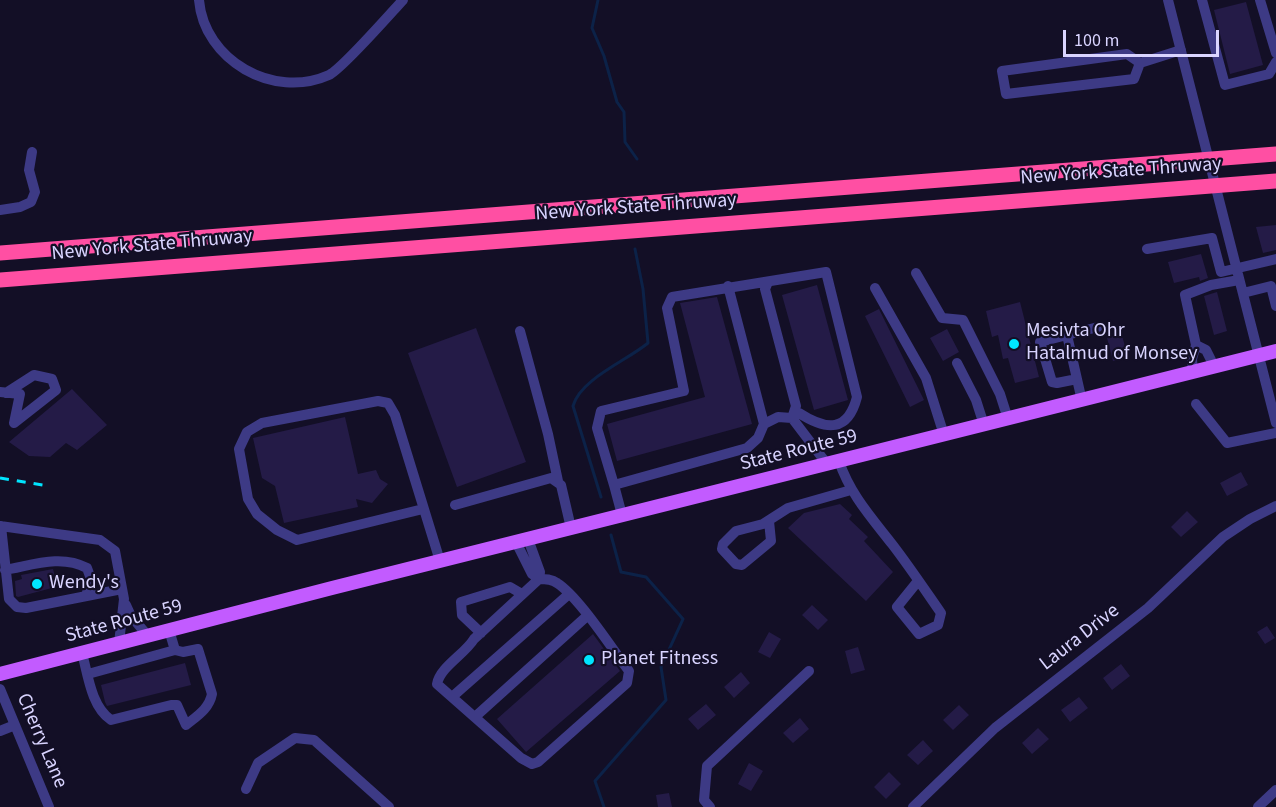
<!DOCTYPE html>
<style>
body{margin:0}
#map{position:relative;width:1276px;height:807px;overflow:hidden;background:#130f26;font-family:"Source Sans 3",sans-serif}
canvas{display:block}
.scale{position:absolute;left:1063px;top:30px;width:156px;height:27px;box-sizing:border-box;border:3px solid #d9d4ff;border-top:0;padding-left:8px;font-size:18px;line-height:21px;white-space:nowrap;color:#d9d4ff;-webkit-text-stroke:4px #130f26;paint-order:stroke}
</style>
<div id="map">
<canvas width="1276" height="807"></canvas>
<div class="scale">100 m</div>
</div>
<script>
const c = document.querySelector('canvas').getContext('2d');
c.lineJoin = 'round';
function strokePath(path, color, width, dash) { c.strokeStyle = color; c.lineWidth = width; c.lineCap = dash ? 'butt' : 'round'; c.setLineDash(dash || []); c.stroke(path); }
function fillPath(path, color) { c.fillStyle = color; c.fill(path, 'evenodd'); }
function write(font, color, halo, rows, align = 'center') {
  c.font = font + ' "Source Sans 3",sans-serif'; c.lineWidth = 4.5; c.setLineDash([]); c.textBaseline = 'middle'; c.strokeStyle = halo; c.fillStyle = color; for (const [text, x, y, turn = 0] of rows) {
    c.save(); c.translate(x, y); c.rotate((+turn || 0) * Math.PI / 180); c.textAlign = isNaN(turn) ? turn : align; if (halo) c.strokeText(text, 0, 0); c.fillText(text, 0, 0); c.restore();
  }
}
strokePath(new Path2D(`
 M 598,0 L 592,28 L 604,56 L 617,102 L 624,112 L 625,142 L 637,159
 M 601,497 L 573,406 C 580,379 628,360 648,343 L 643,289 L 635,249
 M 604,807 L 595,781 L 666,700 L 661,667 L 683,619 L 646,577 L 621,572 L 611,535`), '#0c2248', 3);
fillPath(new Path2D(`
 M 1246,2 L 1263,65 L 1230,74 L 1214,10 Z
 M 1276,225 L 1276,250 L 1263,253 L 1256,227 Z
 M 1201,254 L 1208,278 L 1200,281 L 1199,277 L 1174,283 L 1168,262 Z
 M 817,285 L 848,400 L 814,410 L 782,295 Z
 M 1217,292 L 1227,331 L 1214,335 L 1204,296 Z
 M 717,297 L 752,424 L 617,461 L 607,424 L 705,397 L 680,303 Z
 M 1020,302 L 1039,377 L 1015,383 L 1008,358 L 1003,359 L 998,335 L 992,337 L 986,311 Z
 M 879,309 L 924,400 L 910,407 L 865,316 Z
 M 1119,325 L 1128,357 L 1113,361 L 1105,330 Z
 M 476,328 L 526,462 L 457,487 L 408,353 Z
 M 947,329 L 959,352 L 943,361 L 930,338 Z
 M 72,389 L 107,425 L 77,450 L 66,443 L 50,457 L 29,456 L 9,442 Z
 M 345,417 L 358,474 L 376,470 L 380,479 L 388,484 L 372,503 L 356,499 L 358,507 L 284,523 L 275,486 L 262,478 L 253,438 Z
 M 1241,472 L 1248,485 L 1227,496 L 1220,483 Z
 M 840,504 L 852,515 L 849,519 L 868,537 L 864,541 L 893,572 L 866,601 L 788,528 L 804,513 Z
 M 1187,511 L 1198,522 L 1181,537 L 1171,527 Z
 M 53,569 L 55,577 L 60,576 L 63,585 L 18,597 L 16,596 L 15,581 L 22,579 L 21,575 Z
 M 812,605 L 828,620 L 818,630 L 802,615 Z
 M 1267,626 L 1275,638 L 1265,644 L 1257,632 Z
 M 769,632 L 781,639 L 770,658 L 758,652 Z
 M 593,634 L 620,671 L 526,752 L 497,719 Z
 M 858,647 L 865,670 L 851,674 L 845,651 Z
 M 185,663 L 191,685 L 107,706 L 105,702 L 101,685 Z
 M 1121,664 L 1130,676 L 1112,690 L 1103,678 Z
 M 741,672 L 750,683 L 734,698 L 724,687 Z
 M 1079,697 L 1088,708 L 1070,722 L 1061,710 Z
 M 706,704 L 716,715 L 698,730 L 688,719 Z
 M 959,705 L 969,715 L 953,730 L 943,720 Z
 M 800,718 L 809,729 L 793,743 L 783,733 Z
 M 1038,728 L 1049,739 L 1032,754 L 1022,743 Z
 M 923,740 L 933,751 L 918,765 L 907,755 Z
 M 749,763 L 763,771 L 751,791 L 738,784 Z
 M 889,772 L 901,784 L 886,799 L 874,787 Z
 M 669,793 L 672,807 L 658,807 L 656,795 Z`), '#241b47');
strokePath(new Path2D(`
 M 199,0 C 204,60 273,100 329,75 C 342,69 390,14 403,0
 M 1168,0 L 1276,423
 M 1202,0 L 1225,85 L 1269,74 L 1276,62
 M 1260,0 L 1276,53
 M 1140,63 L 1134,79 L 1006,94 L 1002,71 L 1127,54 L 1140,63 L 1181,50
 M 0,210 L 20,207 L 31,202 L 35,192 L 29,170 L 32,152
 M 1147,249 L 1212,238 L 1221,272 L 1276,259
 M 916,273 L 942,318 L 963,320 L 1000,394 L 1008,419
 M 768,282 L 765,289 L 796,406 L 792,418
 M 728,286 L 764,424
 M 875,288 L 926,378 L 944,435
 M 1243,293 L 1271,286 L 1276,306
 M 520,331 L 548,434 L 558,481
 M 1067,335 L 1040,342 L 1052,382 L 1057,383 L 1077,379
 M 1196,345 L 1206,350 L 1215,368
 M 957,363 L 976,400 L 984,425
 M 1193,373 L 1192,359 L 1196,345 L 1185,295 L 1211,285 L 1239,280
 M 0,392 L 20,394 L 14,423 L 56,390 L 52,379 L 34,375 L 6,393
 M 1082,401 L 1067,335 L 1098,327
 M 1196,404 L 1227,443 L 1276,433
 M 792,418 L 827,464
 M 839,461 C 850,494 871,517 892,544 C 909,566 925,590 941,613 L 938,625 L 919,634 L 897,607 L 918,581
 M 614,485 L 597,428 L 601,411 L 684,391 L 667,308 L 672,297 L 826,272 L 857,397 C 848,432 827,431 799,413 L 792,418 L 778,417 L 764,424 L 758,438 L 747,448 L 614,485 L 622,515
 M 455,505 L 551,478 L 561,485 L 571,528
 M 423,509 L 297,540 L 277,530 L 257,514 L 248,499 L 239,449 L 247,432 L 262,423 L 378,401 L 388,403 L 395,415 L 440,561
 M 769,521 L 771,541 L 742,565 L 736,564 L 722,549 L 723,544 L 736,531 L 763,524 L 788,508 L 851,490
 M 0,526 L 100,540 L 115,551 L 124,599 L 119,643
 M 1,526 L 9,599 L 17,607 L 26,608 L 122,589
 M 516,542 L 532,574 L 539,579 L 540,572 L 528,539
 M 5,570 C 33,565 61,554 87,568 L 91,579 L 86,596
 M 539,579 C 545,579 552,579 557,583 C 579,597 612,649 629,671 L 627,683 L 538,762 L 532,764 L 521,758 L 437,684 C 440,667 465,654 474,639 Z
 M 126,605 L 131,616 L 148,636
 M 481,633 L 462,615 L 461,602 L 510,587 L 522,594
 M 82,653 C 88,675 91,706 111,720 L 171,705 L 177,705 L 186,725 C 197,716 209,709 212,694 L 198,649 L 183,652 L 175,650 L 169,630
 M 88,674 L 175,650
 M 0,689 L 49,807
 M 452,697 L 569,594
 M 476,716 L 587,616
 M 0,731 L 15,725
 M 246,789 L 258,763 L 295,738 L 314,740 L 389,807
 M 710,807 L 704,800 L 707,766 L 809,671
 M 913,807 L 995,728 L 1148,608 L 1223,537 L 1250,519 L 1276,506
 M 1258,807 L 1276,790`), '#3d3a85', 10);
strokePath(new Path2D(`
 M 0,674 L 332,588 L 1276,351`), '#c25bff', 14);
strokePath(new Path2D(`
 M 0,253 L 1276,154
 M 0,280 L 1276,181`), '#ff4fa3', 15);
strokePath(new Path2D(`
 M 0,478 L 43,485`), '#00e5ff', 3, [9, 8]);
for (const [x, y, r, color] of [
 [1014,344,6,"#00e5ff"],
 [37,584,6,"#00e5ff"],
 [589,660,6,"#00e5ff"]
]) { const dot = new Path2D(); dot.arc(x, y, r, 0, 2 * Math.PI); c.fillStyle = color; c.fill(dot); strokePath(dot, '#130f26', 2); }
write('20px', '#d9d4ff', '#130f26', [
 ["New York State Thruway",1121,172,-4],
 ["New York State Thruway",636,208,-4],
 ["New York State Thruway",152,246,-5],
 ["State Route 59",799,451,-14],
 ["State Route 59",124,622,-15],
 ["Laura Drive",1080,638,-38],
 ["Cherry Lane",41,741,67]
]);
write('20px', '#d9d4ff', '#130f26', [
 ["Mesivta Ohr",1026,332],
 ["Hatalmud of Monsey",1026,355],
 ["Wendy's",49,584],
 ["Planet Fitness",601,660]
], 'left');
</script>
